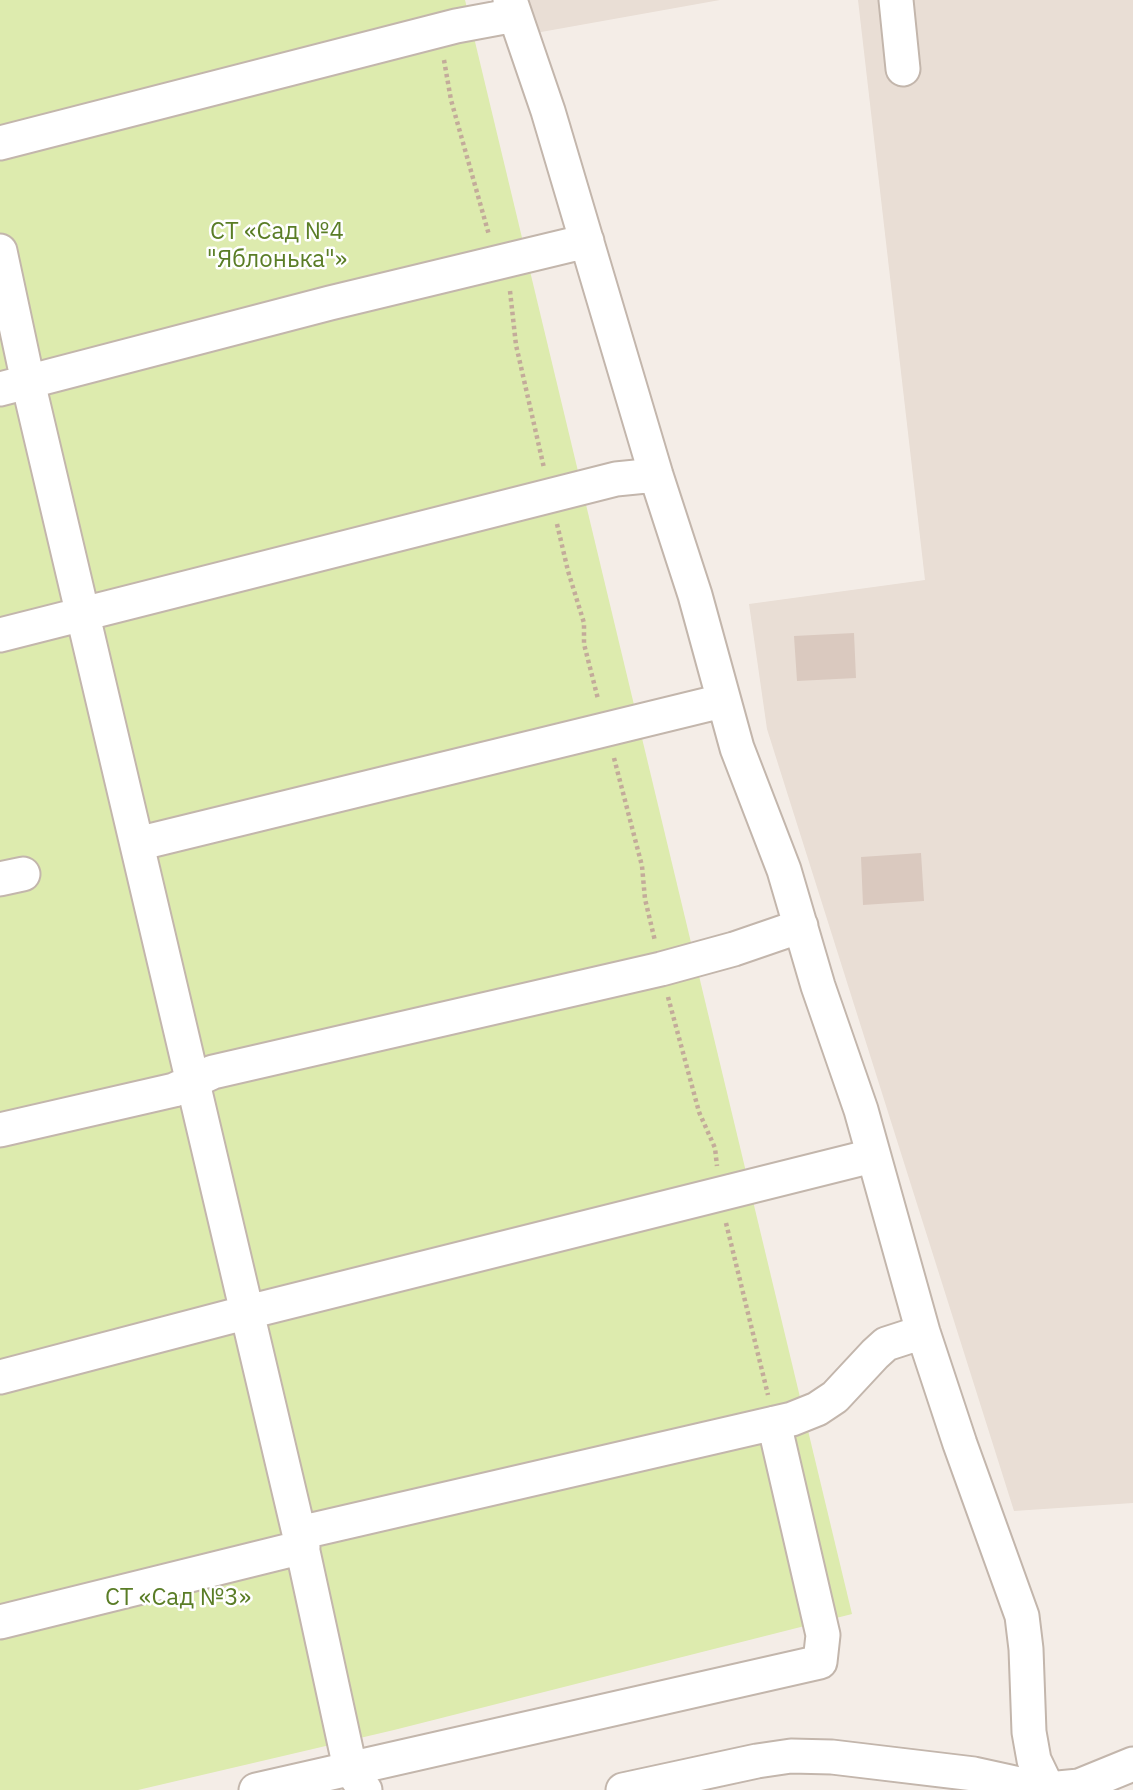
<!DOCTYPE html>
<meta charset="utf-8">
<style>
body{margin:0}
canvas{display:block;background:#f4ede7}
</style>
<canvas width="1133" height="1790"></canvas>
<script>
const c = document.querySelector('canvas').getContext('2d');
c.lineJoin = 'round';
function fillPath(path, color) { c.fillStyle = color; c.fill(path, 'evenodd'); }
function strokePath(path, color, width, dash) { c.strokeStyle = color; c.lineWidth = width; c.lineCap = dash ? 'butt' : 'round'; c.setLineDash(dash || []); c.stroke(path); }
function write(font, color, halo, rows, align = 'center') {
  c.font = font + ' "IBM Plex Sans",sans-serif'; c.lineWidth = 5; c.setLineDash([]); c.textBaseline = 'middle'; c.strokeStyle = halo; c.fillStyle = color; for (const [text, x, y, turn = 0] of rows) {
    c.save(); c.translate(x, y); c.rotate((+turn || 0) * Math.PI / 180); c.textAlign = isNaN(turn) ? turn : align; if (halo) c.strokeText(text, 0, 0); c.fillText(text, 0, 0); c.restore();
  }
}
fillPath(new Path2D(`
 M 522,0 L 720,0 L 530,34 Z
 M 858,0 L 1133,0 L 1133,1503 L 1014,1511 L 767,729 L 749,604 L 925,580 Z`), '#e9ded5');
fillPath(new Path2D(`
 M 0,0 L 465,0 L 852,1614 L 394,1730 L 138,1790 L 0,1790 Z`), '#ddebae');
fillPath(new Path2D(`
 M 854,633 L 856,678 L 797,681 L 794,636 Z
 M 921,853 L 924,901 L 863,905 L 861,857 Z`), '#dac9bf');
const minor = new Path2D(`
 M 510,0 L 548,111 L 656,475 L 695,595 L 737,748 L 784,870 L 818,986 L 861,1110 L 923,1332 L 960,1444 L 1022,1616 L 1026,1649 L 1029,1732 L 1034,1760 L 1048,1789 L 1079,1786 L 1133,1764
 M 896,0 L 903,69
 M 0,143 L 456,26 L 515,15
 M 0,251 L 28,382 L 299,1533 L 350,1768 L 365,1790
 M 0,389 L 330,303 L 587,241
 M 0,635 L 616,479 L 656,475
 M 137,844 L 722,701
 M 0,879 L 23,874
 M 0,1130 L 174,1090 L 213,1072 L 661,969 L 734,949 L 801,926
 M 0,1377 L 248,1312 L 872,1156
 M 299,1533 L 792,1419 L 817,1409 L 835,1397 L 875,1354 L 886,1344 L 923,1332
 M 0,1622 L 303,1547
 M 256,1790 L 820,1662 L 823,1635 L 774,1423
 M 623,1790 L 757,1761 L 791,1756 L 832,1757 L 974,1774 L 1047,1790`);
strokePath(minor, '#c3b6ac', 37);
strokePath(new Path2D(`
 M 444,60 L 451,100 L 489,235
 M 510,291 L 516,345 L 544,468
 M 557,524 L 568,571 L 584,623 L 584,644 L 598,699
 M 614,758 L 642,866 L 645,899 L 655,941
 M 668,997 L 699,1112 L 715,1148 L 717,1166
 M 726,1223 L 768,1395`), '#c3ab9a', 4.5, [3.5, 3.5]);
strokePath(minor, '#fff', 33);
write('24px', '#5a7d26', '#fff', [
 ["СТ «Сад №4",277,232],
 ["\"Яблонька\"»",277,260],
 ["СТ «Сад №3»",178,1598]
]);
</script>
